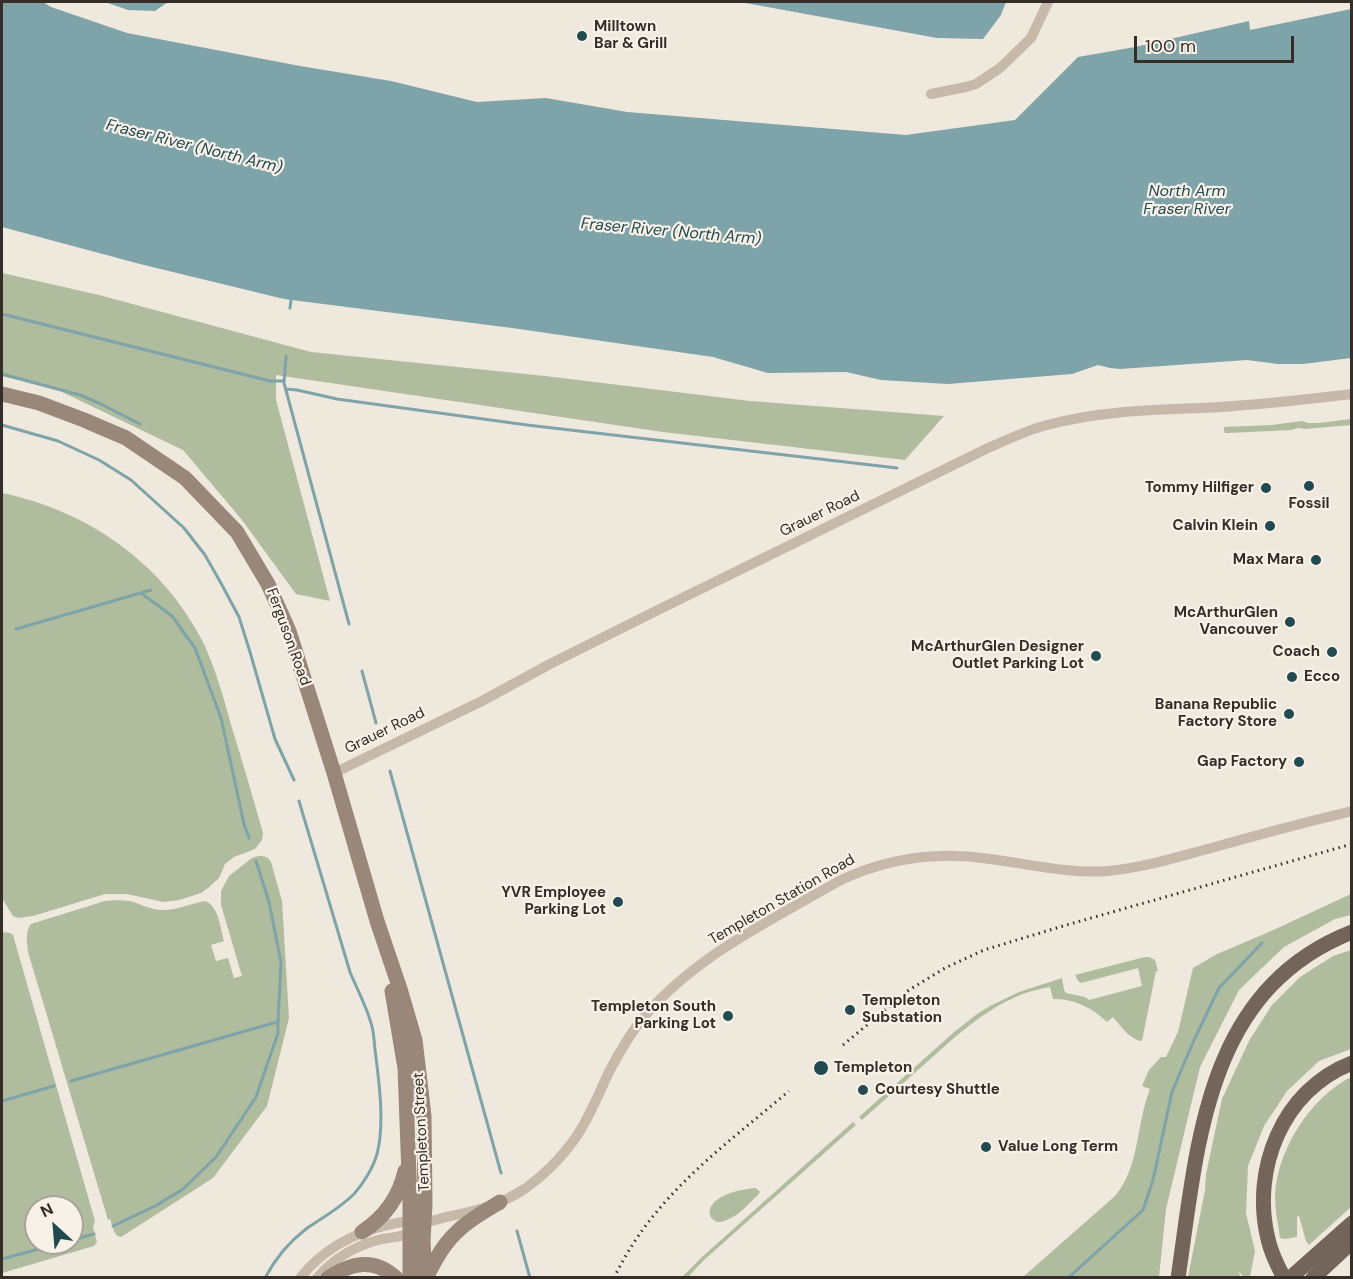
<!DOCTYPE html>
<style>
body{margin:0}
#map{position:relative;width:1353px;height:1279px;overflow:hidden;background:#efe8dc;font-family:"DM Sans",sans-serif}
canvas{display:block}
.frame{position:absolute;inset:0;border:3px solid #342d28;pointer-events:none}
.north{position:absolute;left:24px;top:1195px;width:60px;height:60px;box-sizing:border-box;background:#f7f1e7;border:2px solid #a9a39b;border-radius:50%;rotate:334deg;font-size:16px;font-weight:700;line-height:24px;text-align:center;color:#342d28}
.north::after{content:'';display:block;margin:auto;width:21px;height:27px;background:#224a51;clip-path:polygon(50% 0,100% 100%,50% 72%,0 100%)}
.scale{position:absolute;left:1134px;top:36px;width:160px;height:27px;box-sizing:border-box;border:3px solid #342d28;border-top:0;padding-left:8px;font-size:18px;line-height:21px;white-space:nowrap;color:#342d28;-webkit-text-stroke:4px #f7f1e7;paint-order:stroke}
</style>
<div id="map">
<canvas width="1353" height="1279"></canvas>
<div class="frame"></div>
<div class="north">N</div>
<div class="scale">100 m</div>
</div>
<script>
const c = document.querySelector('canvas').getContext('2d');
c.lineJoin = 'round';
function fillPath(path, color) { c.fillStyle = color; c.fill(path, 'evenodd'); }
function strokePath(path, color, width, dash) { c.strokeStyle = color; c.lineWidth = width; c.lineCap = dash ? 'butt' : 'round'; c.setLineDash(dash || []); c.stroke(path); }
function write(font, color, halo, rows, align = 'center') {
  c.font = font + ' "DM Sans",sans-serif'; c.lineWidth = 4.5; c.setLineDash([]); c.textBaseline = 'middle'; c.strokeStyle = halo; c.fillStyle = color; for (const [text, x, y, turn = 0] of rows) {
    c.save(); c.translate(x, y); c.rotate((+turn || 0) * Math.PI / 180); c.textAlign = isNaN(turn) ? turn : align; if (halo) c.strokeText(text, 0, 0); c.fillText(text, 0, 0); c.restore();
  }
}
fillPath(new Path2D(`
 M 2,273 L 99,295 L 311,352 L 545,376 L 750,401 L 944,416 L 905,460 L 663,432 L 276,375 L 276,400 L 330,601 L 296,594 L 242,520 L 183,450 L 60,391 L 2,376 Z
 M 1351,419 L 1351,425 L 1305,429 L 1298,428 L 1291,430 L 1228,433 L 1225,433 L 1224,430 L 1224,427 L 1272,425 L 1302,421 L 1308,423 L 1319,423 Z
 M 2,493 C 88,511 162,562 203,642 C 216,670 224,699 232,728 C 243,763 253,798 263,833 L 262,840 L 255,849 L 234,857 L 225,864 L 219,878 L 208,888 L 201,893 L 179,900 L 163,902 L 127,894 L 105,894 L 33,916 L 18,918 L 13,916 L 2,898 Z
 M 259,856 C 265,856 268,857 271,862 L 282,901 L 289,1018 L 267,1106 L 213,1178 L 121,1237 C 113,1236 113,1226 110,1219 L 108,1220 L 28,952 C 27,943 25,931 31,924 L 105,901 C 114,900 121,900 130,901 C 141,904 151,910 163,910 C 178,910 191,903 206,901 C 219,908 220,927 224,941 L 211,945 L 216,961 L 228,958 L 234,978 L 242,976 L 221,905 L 221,891 L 229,876 L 252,858 Z
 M 1351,894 L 1351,915 L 1335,919 L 1284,947 L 1239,990 L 1200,1067 L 1166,1209 L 1159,1277 L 1023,1277 L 1115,1196 C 1140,1167 1136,1124 1150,1089 L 1142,1086 L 1149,1070 L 1161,1057 L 1166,1057 L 1178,1032 L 1193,968 L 1217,954 L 1269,932 Z
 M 2,932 L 10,933 L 13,935 L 95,1221 L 93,1227 L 97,1242 L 94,1246 L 2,1273 ZM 36,1207 L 72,1207 L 72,1243 L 36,1243 Z
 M 1351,950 L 1351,1049 L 1319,1061 L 1287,1091 L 1264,1126 L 1248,1166 L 1246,1213 L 1255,1251 L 1250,1277 L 1244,1277 L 1238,1271 L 1241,1277 L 1188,1277 L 1205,1190 L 1206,1174 L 1222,1099 L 1249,1041 L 1272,1005 L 1300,977 L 1333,956 Z
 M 1145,957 L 1149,957 L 1155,960 L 1158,971 L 1156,971 L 1142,1041 C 1130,1040 1121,1026 1113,1017 L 1107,1022 C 1091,1007 1075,999 1053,999 L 1050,987 C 1001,994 963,1030 928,1061 C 906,1081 884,1100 862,1120 L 859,1117 L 953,1033 L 977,1014 L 990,1006 L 1019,992 L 1062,978 L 1064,990 L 1066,993 L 1085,997 L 1089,1000 L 1142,986 L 1138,968 L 1081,983 L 1078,981 L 1075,975 Z
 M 1351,1077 L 1351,1207 L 1309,1245 L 1306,1241 L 1299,1216 L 1297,1217 L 1297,1237 L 1285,1239 L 1280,1238 C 1278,1224 1275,1210 1275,1196 C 1277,1150 1310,1098 1351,1077 Z
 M 853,1122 L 856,1125 L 704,1260 L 688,1277 L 682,1277 L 702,1257 Z
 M 756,1188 L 760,1192 L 758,1195 C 748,1204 738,1217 724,1221 C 714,1225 705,1214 712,1205 C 721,1193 742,1189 756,1188 Z`), '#afbc9d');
fillPath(new Path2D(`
 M 2,2 L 43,2 L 51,7 L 127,33 L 300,66 L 391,81 L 477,102 L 546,98 L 627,112 L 906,135 L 1015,120 L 1078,57 L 1135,47 L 1249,21 L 1250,30 L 1351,9 L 1351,358 L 1303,364 L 1278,364 L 1247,360 L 1120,369 L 1110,368 L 1098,365 L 1072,374 L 948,384 L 881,380 L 846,372 L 768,373 L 713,357 L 512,328 L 284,299 L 140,264 L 2,227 Z
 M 105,2 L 168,2 L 155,11 L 128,10 Z
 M 740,2 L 1006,2 L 1001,15 L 983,39 L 937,38 Z`), '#7ea3a9');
strokePath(new Path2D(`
 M 290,308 L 291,300
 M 2,314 L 270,381 L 284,381
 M 286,356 L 284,383 L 349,624
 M 2,374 L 80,395 L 101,404 L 140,424
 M 286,389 L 297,390 L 337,399 L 527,425 L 897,468
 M 2,425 L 58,441 L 99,460 L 131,480 L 184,528 L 205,555 L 222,585 L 239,617 L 250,652 L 275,739 L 294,780
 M 141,593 L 172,616 L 195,648 L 221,718 L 244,824 L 249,838
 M 16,629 L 151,590
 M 362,671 L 376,723
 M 390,771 L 501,1173
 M 71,1081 L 277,1022
 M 2,1101 L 54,1086
 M 113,1226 L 157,1205 L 183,1189 L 216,1157 L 256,1097 L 278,1033 L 278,1022 L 281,962 L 269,902 L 256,861
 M 517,1231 L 530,1278
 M 72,1240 L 94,1234
 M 2,1259 L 61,1243
 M 265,1278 C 275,1259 289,1242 306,1229 C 322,1218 340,1208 354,1194 C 363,1184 373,1168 377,1154 C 385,1124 379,1081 375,1050 C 374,1041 374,1031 371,1023 C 366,1005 357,989 350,972 L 299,801
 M 1068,1278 L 1143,1210 L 1153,1180 L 1172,1092 L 1194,1040 L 1219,988 L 1262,943`), '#7ea3a9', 3);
strokePath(new Path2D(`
 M 931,94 L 966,87 L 976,84 L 1000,68 L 1031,38 L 1048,2
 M 334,773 L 482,701 L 550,664 L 664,607 L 988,448 C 1007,440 1027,430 1047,425 C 1100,411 1148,410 1201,408 C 1252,406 1302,400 1352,394
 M 300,1278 C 323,1249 353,1233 388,1225 C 395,1224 403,1221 410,1221 C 414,1220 419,1222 424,1222 C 431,1222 439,1219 446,1217 C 475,1211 501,1205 526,1188 C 544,1175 561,1158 574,1140 C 589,1119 598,1095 609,1072 C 619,1053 630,1034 643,1018 C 695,956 771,920 839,881 C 887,858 938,851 990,859 C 1029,864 1069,874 1108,871 C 1144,868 1180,856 1215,847 C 1260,834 1306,822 1352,811
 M 317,1278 C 334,1258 357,1245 382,1239 C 393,1237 406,1237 414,1230`), '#c6b9a9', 10);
strokePath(new Path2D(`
 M 2,394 L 39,403 L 84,420 L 126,438 L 185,478 L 237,532 L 268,584 L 289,631 L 334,773 L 377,921 L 401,992 L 415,1040 L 424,1116 L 425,1204 L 423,1241 L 425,1278
 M 392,991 L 405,1068 L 410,1202 L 410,1278
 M 362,1232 C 385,1217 399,1198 405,1171
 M 328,1278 C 351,1263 374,1257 396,1278
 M 426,1278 C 432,1266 438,1254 446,1244 C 460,1225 480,1214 500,1202`), '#99887a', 15);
strokePath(new Path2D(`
 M 1178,1278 C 1198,1143 1205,990 1352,932
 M 1284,1278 C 1277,1265 1271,1253 1268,1239 C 1251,1170 1282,1090 1352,1063
 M 1290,1278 L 1352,1223
 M 1313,1278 L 1352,1242`), '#74655b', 15);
strokePath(new Path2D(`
 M 843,1045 L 909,990 L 945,968 L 984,950 L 1063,926 L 1352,844
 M 614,1278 C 653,1196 722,1148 789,1091`), '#342d28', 3, [1.5, 4.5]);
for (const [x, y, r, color] of [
 [582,36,6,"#224a51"],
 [1309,486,6,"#224a51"],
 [1266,488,6,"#224a51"],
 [1270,526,6,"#224a51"],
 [1316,560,6,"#224a51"],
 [1290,622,6,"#224a51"],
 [1332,652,6,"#224a51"],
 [1096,656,6,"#224a51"],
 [1292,677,6,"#224a51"],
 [1289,714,6,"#224a51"],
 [1299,762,6,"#224a51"],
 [618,902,6,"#224a51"],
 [850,1010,6,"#224a51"],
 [728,1016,6,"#224a51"],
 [821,1068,8,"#224a51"],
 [863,1090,6,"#224a51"],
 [986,1147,6,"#224a51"]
]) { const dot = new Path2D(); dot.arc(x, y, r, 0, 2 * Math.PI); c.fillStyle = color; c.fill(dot); strokePath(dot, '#f7f1e7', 2); }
write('bold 15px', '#342d28', '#f7f1e7', [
 ["Milltown",594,27,"left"],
 ["Bar & Grill",594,44,"left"],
 ["Tommy Hilfiger",1254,488],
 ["Fossil",1309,504,"center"],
 ["Calvin Klein",1258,526],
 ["Max Mara",1304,560],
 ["McArthurGlen",1278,613],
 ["Vancouver",1278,630],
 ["McArthurGlen Designer",1084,647],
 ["Outlet Parking Lot",1084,664],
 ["Coach",1320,652],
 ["Ecco",1304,677,"left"],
 ["Banana Republic",1277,705],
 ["Factory Store",1277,722],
 ["Gap Factory",1287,762],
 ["YVR Employee",606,893],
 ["Parking Lot",606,910],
 ["Templeton",862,1001,"left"],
 ["Substation",862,1018,"left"],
 ["Templeton South",716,1007],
 ["Parking Lot",716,1024],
 ["Templeton",834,1068,"left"],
 ["Courtesy Shuttle",875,1090,"left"],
 ["Value Long Term",998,1147,"left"]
], 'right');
write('15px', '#342d28', '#f7f1e7', [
 ["Grauer Road",820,514,-26],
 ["Ferguson Road",288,637,70],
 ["Grauer Road",385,731,-26],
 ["Templeton Station Road",782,900,-30],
 ["Templeton Street",422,1132,-93]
]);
write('italic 16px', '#224a51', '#f7f1e7', [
 ["Fraser River (North Arm)",194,147,14],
 ["North Arm",1187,192],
 ["Fraser River",1187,210],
 ["Fraser River (North Arm)",671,232,5]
]);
</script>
